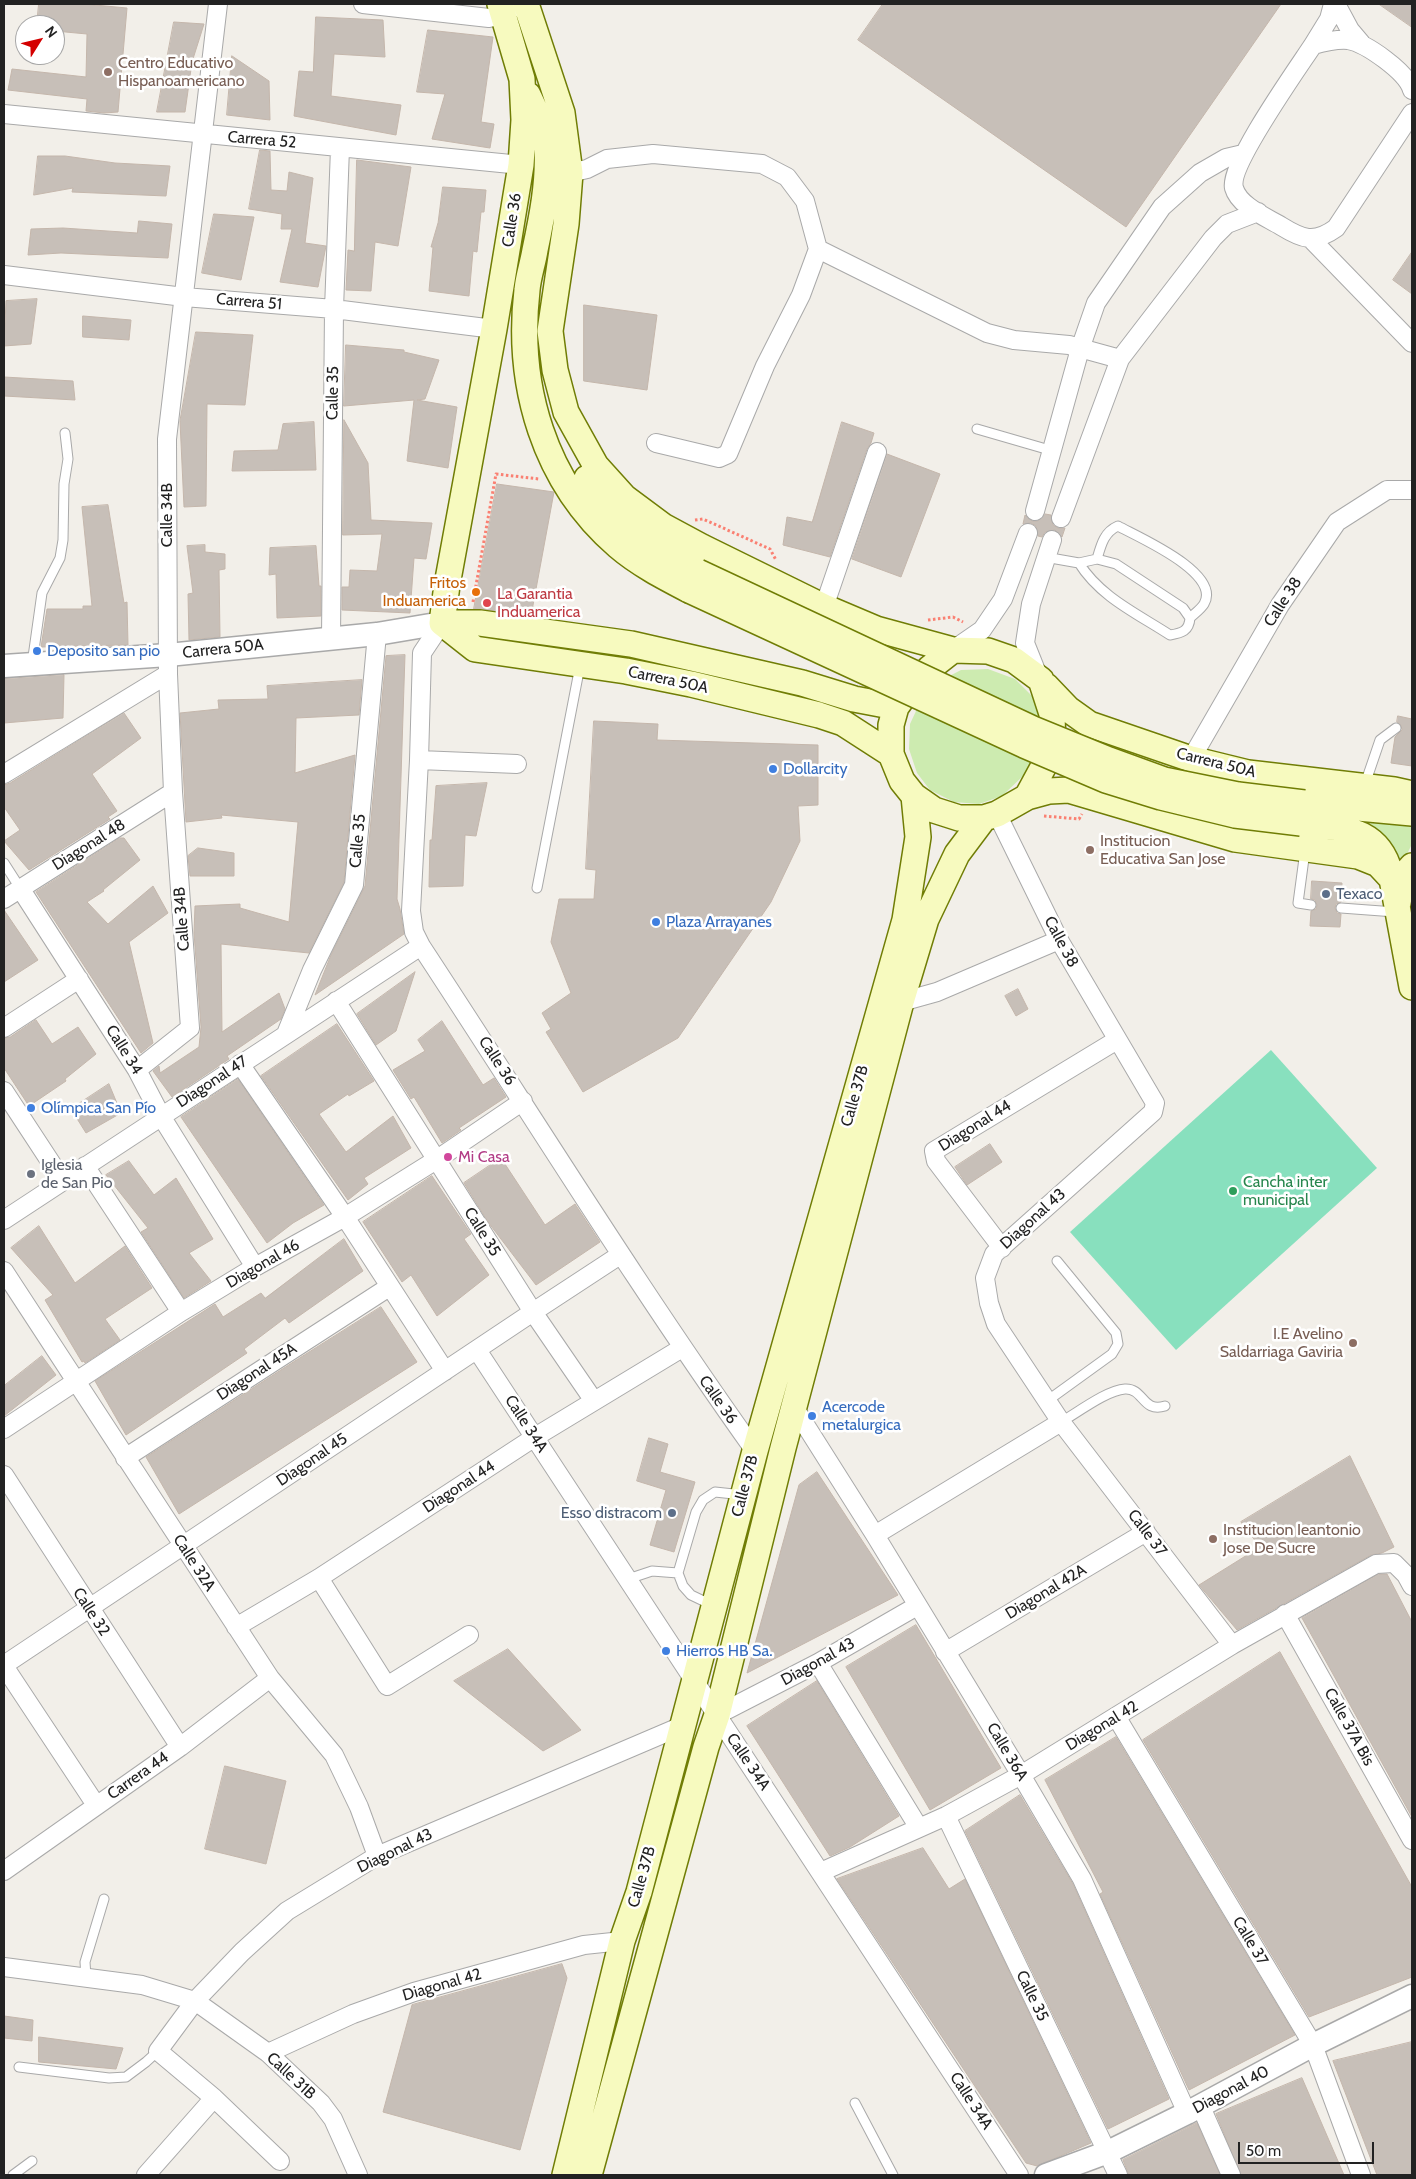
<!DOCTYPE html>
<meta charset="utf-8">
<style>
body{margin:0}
#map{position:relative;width:1416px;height:2179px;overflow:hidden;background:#f2efe9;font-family:Cabin,sans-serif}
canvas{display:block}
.frame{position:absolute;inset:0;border:5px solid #222;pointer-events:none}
.north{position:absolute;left:15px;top:15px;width:50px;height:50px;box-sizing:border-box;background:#fff;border:1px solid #a7a7a7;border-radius:50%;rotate:54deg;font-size:14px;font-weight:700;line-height:20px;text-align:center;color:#222}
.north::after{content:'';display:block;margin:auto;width:18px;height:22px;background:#d40000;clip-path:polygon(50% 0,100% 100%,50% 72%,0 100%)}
.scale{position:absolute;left:1238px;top:2142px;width:136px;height:22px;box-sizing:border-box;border:2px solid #222;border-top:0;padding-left:6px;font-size:15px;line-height:18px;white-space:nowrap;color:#222;-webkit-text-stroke:4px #fff;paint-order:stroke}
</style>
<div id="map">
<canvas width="1416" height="2179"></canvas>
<div class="frame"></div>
<div class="north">N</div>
<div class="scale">50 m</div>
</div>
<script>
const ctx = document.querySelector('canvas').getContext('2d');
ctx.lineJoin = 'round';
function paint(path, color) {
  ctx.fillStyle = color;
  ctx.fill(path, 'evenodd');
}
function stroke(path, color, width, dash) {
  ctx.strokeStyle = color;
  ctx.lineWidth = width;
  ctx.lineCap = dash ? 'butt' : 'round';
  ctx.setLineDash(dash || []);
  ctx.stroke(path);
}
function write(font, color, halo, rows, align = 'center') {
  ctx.font = font + ' Cabin,sans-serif';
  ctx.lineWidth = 5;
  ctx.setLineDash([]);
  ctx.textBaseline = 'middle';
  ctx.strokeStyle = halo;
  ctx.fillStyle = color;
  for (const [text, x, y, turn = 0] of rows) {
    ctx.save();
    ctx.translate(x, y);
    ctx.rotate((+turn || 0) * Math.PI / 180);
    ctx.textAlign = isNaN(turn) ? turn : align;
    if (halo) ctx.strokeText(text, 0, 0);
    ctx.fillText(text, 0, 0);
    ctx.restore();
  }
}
const grass = new Path2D(`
 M988,669L1015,679L1033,697L1041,718L1034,760L1023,776L1002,796L979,804L954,802L930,790L917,773L909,749L910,724L922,698L936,683L961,670Z
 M1359,821L1412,825V844L1400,868Z`);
const pitch = new Path2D(`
 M1271,1050L1377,1168L1176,1350L1070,1232Z`);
const building = new Path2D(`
 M39,4H84L127,8L118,112L104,113L86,111L87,99L8,90L12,69L86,77L87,34L55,31V25H37Z
 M883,4H1281L1126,227L858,40Z
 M1379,4H1412V27Z
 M316,17L383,20L385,57L334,54L331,96L401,105L396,135L294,116L299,71L313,72Z
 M174,22L204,24L192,62L185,112H157Z
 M428,30L493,37L481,122L494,124L490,148L432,139L445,94L417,92Z
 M232,56L269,81L270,120L227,115Z
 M260,150L270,151L271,190L287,191L289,172L313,178L305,243L326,246L318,287L280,282L292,229H281L282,214L249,209Z
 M38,156H65L115,163L170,166L166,196L72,192L73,188L34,195Z
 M357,160L411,167L398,246L375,242L371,291L346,290L348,250L354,251Z
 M443,187L486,190L484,212H481L477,252L473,251L469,296L429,291L433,247H431L438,223Z
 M214,214L254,217L241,280L202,273Z
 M139,221L172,224L168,258L61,253L28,255L31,229L63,228L137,233Z
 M1412,252V294L1393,280Z
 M37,299L31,344L4,346L6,301Z
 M584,305L657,315L647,390L584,381Z
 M83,316L131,320L129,340L83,337Z
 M196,332L253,335L245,405L207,404L206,506L184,507L180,421Z
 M346,345L404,350V352L439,360L425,399L417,400L457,407L448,468L407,461L414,400L344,406Z
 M4,377L73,381L75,400L4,396Z
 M344,420L368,463L371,520L432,523L426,559L414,558L410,613L342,610V587H349L350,570L377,571L382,534L343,535Z
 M314,422L316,470L232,471L234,451L278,450L283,424Z
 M842,422L874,433L871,443L867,449L830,557L783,545L787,517L812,522Z
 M887,454L940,474L901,577L852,559Z
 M497,484L554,492L531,616L474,609Z
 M108,505L124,603L127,602L128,645L41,647L47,609H83V606H92L82,507Z
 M1045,514L1051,515L1053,525L1058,528H1065L1062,537L1055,530L1045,532L1042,537L1038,536L1036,526L1031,523L1023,524L1025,515L1032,521H1037Z
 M205,545V552L225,554V569L219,570L220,637L189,640L188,594L193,593L187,546Z
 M316,546L319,586H321V616L277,618L276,574L269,575L270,548Z
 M405,655L397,899L400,909L404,934L315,995L331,955L365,886L386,656Z
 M64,675L63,718L4,723V679Z
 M362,680L359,715L296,718L295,773L355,755L344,882L309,953L221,944L222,1032L279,993L285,1009L281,1019L227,1056L229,1059L172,1097L153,1071L159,1066L160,1073L199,1047L201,1027L194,933L195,906L240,904V908L289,922L298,822L221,815L222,818L186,822L180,713L219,709L218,700L268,699L267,686Z
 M124,713L141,738L92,774L117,811L108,817L110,819L29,870L4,841L20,830L4,807V785L10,783Z
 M1398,716L1412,719V766L1391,763L1395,737L1402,730L1401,725L1397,722Z
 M594,721L658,724L657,740L818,745V805L798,806L800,841L771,902L678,1038L583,1092L546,1032L551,1029L542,1013L571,993L551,942L559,899H594L596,870L586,869Z
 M487,783L476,836L465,835L463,886L429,887L430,840H432L436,786Z
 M120,838H124L140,860L103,890L104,891L87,902L108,924L153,886L168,913L129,942L153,1043L141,1053L36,892Z
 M198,848L234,853V876H190L188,856Z
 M1312,881L1342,883L1341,902L1336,904L1335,908L1337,913L1341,914L1340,927L1310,926L1311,911L1316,909L1317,905L1315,900L1311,899Z
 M4,910L38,960L4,982Z
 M415,972L396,1031L376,1045L357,1014Z
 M1018,989L1028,1009L1016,1016L1005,996Z
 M36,1020L52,1044L78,1027L96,1054L65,1079L66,1081L29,1106L4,1068V1038L10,1037Z
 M442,1021L483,1085L494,1078L506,1097L459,1128L461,1130L442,1143L414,1097L411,1099L393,1070L425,1051L418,1040Z
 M337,1024L374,1081L349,1096L348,1094L319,1114L346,1152L393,1116L411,1148L364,1178L368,1184L348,1200L261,1076Z
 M238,1079L324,1205L293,1223L267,1243L181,1117Z
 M109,1084L121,1113L86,1133L71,1109Z
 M990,1144L1002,1162L967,1185L955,1167Z
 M501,1158L545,1225L575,1204L600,1242L536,1285L488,1222L464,1183Z
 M129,1161L154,1195L176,1178L213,1239L189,1253L211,1281L184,1298L141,1232L148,1228L106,1175Z
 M432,1176L471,1234L464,1239L489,1275L437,1316L411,1275L402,1282L363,1222Z
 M39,1226L75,1283L125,1246L152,1288L105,1319L120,1340L85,1363L84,1361L82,1362L45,1300L53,1295L11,1248Z
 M344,1239L363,1271L289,1323L285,1318L244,1349L247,1353L126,1435L95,1381L215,1304L223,1317L261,1293L265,1298Z
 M381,1307L417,1362L179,1514L146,1457L298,1359Z
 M42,1356L56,1375L4,1416V1386Z
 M649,1438L668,1444L660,1472L695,1482L674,1552L650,1545L666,1490L637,1481Z
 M1350,1456L1394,1547L1382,1553L1371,1555L1237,1630L1199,1585L1260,1547L1241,1522Z
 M817,1472L898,1595L747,1673L799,1485Z
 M1379,1574H1387L1412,1622V1817L1302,1618Z
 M916,1625L1001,1768L930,1810L846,1667Z
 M508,1649L581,1730L543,1751L454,1681Z
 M1280,1652L1412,1887V1977L1309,2017L1143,1740Z
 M817,1681L899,1816L850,1847L830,1856L747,1726Z
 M1116,1737L1295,2035L1189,2090L1100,1894L1103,1892L1045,1780Z
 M225,1766L286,1781L266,1864L205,1849Z
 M1020,1795L1073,1884L1169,2099L1108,2129L965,1831Z
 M923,1848L949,1889L965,1879L1091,2143L1037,2166L1026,2163L837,1879Z
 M562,1964L567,1978L520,2150L383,2112L412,2005Z
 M4,2016L33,2020L32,2041L4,2038Z
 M39,2037L123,2048L116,2069L39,2062Z
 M1412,2042V2175H1377L1333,2061Z
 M1302,2078L1344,2175H1241L1216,2114Z
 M1197,2123L1220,2175H1129L1123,2160Z`);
const path = new Path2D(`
 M695,520L703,519L770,549L776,560
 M473,602L496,474L539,479
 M928,620L953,617L963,622
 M1044,816L1079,819L1082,814`);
const service = new Path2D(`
 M977,429L1053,451
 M1045,557L1079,563C1100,597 1138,614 1170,635C1182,633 1189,631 1190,618L1183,608L1116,564L1097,559L1079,563
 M1097,559C1101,545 1104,532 1118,526C1138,537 1222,573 1204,604C1201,609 1194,614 1190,618
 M32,664L42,593L60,558L63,540L64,484L68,459L65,433
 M1365,784L1380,740L1396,728
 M1305,851L1298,903L1311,905
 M4,863L20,888
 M537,888L580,666
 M1341,908L1395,912
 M1047,1401L1112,1354L1118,1344L1116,1333L1057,1261
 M1061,1422C1077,1413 1107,1390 1125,1389C1144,1388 1142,1413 1165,1406
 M628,1579L652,1571L678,1573
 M712,1605L691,1595L683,1586L678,1573L696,1512L703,1500L715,1492L743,1495
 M86,1977L85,1962L104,1899
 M19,2067L109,2078L126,2077L146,2062L158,2051
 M855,2103L893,2175
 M13,2175L32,2161`);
const minor = new Path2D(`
 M363,4L489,18L503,15L511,9
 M1336,4L1350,30L1361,43
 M1313,45L1329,19L1333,4
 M1412,90C1407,72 1366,43 1348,40C1336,39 1324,42 1313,45C1298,68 1228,166 1234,188C1239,206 1266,217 1281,226C1302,239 1314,244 1336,228L1412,113
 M4,114L521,165
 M570,173L587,169L607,159L653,154L762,164L787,177L805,201L818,249L801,295L765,366L728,454L719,458L656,443
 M1311,239L1412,343
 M818,249L987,333L1014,340L1069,345L1120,359
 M4,275L184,297L334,309L494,329
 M1035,511L1080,349L1096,303L1162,207L1200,173L1226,158L1243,154
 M1061,518L1120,359L1213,238L1227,224L1258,212
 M824,607L877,452
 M442,623L422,653L419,760L411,911L414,932L421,946C532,1115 638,1287 755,1451
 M331,638L334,309L340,148
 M953,650L982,630L1003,599L1028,533
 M1039,678L1025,643L1031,604L1052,540
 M1191,759L1280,605L1337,522L1387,490H1412
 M419,760L517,764
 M4,774L168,674
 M997,814L1059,940L1155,1103L1153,1112L994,1254L985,1278L989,1303L996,1324L1061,1422L1232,1645
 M20,888L137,1070L161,1116L255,1267
 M4,899L173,792
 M336,1001L533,1312L594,1401
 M901,1002L937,992L1059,940
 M4,1028L79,979
 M286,1034L312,970L354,885L377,634
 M240,1064L345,1217L445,1371
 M137,1070L190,1028L173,792L168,674L167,439L218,4
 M4,1091L63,1181
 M85,1166L181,1312
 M4,1220L421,946
 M1002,1248L936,1161L934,1151L1117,1040
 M4,1271L270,1678L334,1755L359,1807L377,1856
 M477,1350L1019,2175
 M794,1407L875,1535L1021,1775L1082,1879L1187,2113
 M4,1429L181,1312L255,1267L345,1217L436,1160L523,1101
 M125,1458L389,1287
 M4,1475L180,1747
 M875,1535L1061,1422
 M319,1578L387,1686L469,1635
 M1285,1614L1412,1840
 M236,1627L319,1578L535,1437L682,1348
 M945,1652L1146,1532
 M818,1663L919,1828
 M4,1665L533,1312L620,1255
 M4,1666L96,1805
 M717,1715L818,1663L917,1606
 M1117,1718L1313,2045L1361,2175
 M946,1816L1118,2175
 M4,1871L180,1747L270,1678
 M821,1872L946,1816L1021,1775L1232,1645L1376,1564L1394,1563L1406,1575L1412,1586
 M4,1967L142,1985L195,2001L268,2053L321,2103L333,2119L358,2175
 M268,2053L353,2014L414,1992L584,1945L622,1941
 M1201,2107L1231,2175
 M280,2161L214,2098L158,2051L195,2001L242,1952L287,1911L377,1856L684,1725
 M146,2175L214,2098`);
const tertiary = new Path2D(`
 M4,666L168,655L377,634L442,623
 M1046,2175L1108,2152L1187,2113L1313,2045L1412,1996`);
const secondary = new Path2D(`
 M526,4L562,113L570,173L566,224L550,331L555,370L566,412L596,466L624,497L663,526L702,547L824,607L876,629L953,650
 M528,95C536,112 545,130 547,148C549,182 542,217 535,250C533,263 528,277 527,290C516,386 544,482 618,546C639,564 664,577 689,590
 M587,478C601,496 614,518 632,532C652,548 676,560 698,572
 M442,623L447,585L494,329L521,165L524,120L522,79L500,4
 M442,623L475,649L626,671L691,684L819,715L843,723L891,754
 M442,623H480L631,644L802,683L854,699L896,707
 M953,650L988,651L1014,660L1041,680L1052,714L1053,749L1027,797L997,814L984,818H959L934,810L914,796L902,781L891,754V725L896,707L909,689L930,668Z
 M1046,686L1068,709L1089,724L1191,759L1248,773L1394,790L1412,794
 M1027,797L1049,791L1069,790L1235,839L1358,856L1378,864L1392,879L1412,987
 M1304,803L1412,813
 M1301,823C1340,829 1378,826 1390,873
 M1398,903L1403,876L1412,866
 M565,2175L622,1941L639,1892L755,1451L905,920L918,837L914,796
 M589,2175L706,1747L717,1715L783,1448L901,1002L926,919L957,854L984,818`);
const secondaryBridge = new Path2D(`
 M698,572L1033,729L1109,760L1164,780L1238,795L1304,803
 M689,590L1024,745L1106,780L1161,797L1235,815L1301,823`);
const markers = [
 [108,72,5,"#8d6e63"],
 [476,592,5,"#e8710a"],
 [487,603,5,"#e0444e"],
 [37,651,5,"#3f7fe0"],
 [773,769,5,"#3f7fe0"],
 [1090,850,5,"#8d6e63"],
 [1326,894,5,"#5c6f8a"],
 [656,922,5,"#3f7fe0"],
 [31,1108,5,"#3f7fe0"],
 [448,1157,5,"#d1479c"],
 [31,1174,5,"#6b7280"],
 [1233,1191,5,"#2e9e5b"],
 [1353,1343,5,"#8d6e63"],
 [812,1416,5,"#3f7fe0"],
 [672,1513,5,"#5c6f8a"],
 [1213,1539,5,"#8d6e63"],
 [666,1651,5,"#3f7fe0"]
];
const educationNames = [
 ["Centro Educativo",118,63],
 ["Hispanoamericano",118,81],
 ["Institucion",1100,841],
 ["Educativa San Jose",1100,859],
 ["I.E Avelino",1343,1334,"right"],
 ["Saldarriaga Gaviria",1343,1352,"right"],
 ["Institucion Ieantonio",1223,1530],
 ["Jose De Sucre",1223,1548]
];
const streetNames = [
 ["Carrera 52",262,140,5],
 ["Calle 36",512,220,-81],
 ["Carrera 51",249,302,5],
 ["Calle 35",333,393,-89],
 ["Calle 34B",167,515,-90],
 ["Calle 38",1283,602,-57],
 ["Carrera 50A",223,649,-6],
 ["Carrera 50A",668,680,12],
 ["Carrera 50A",1216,763,14],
 ["Calle 35",358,841,-85],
 ["Diagonal 48",89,845,-32],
 ["Calle 34B",182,919,-94],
 ["Calle 38",1061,942,62],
 ["Calle 34",124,1050,58],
 ["Calle 36",497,1061,57],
 ["Diagonal 47",212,1082,-33],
 ["Calle 37B",855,1096,-74],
 ["Diagonal 44",975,1126,-32],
 ["Diagonal 43",1033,1219,-42],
 ["Calle 35",482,1232,58],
 ["Diagonal 46",263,1264,-30],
 ["Diagonal 45A",257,1372,-33],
 ["Calle 36",718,1400,55],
 ["Calle 34A",526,1424,57],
 ["Diagonal 45",312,1460,-34],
 ["Calle 37B",745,1486,-75],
 ["Diagonal 44",459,1487,-33],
 ["Calle 37",1147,1533,53],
 ["Calle 32A",194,1563,57],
 ["Diagonal 42A",1046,1592,-31],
 ["Calle 32",91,1612,57],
 ["Diagonal 43",818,1662,-29],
 ["Diagonal 42",1102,1726,-31],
 ["Calle 37A Bis",1349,1727,61],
 ["Calle 36A",1007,1752,59],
 ["Calle 34A",748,1762,56],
 ["Carrera 44",138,1776,-35],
 ["Diagonal 43",395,1851,-26],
 ["Calle 37B",642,1877,-74],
 ["Calle 37",1250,1941,59],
 ["Diagonal 42",442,1985,-16],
 ["Calle 35",1032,1996,64],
 ["Calle 31B",291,2076,43],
 ["Diagonal 40",1231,2090,-28],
 ["Calle 34A",971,2101,57]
];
const foodNames = [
 ["Fritos",466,583],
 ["Induamerica",466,601]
];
const healthNames = [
 ["La Garantia",497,594],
 ["Induamerica",497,612]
];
const shopNames = [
 ["Deposito san pio",47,651],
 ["Dollarcity",783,769],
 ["Plaza Arrayanes",666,922],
 ["Olímpica San Pío",41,1108],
 ["Acercode",822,1407],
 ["metalurgica",822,1425],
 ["Hierros HB Sa.",676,1651]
];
const serviceNames = [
 ["Texaco",1336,894],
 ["Esso distracom",662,1513,"right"]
];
const hotelNames = [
 ["Mi Casa",458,1157]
];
const worshipNames = [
 ["Iglesia",41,1165],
 ["de San Pio",41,1183]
];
const leisureNames = [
 ["Cancha inter",1243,1182],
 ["municipal",1243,1200]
];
paint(grass, '#cdebb0');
paint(pitch, '#88e0be');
paint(building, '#c7bfb8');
stroke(building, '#c4b6ab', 1);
stroke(service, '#a9a9a9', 11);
stroke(minor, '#a9a9a9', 20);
stroke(tertiary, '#a9a9a9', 25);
stroke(secondary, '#707d05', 28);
stroke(path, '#fa8072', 3, [2.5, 2.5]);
stroke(service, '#fff', 9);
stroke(minor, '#fff', 18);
stroke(tertiary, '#fff', 22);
stroke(secondary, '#f7fabf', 25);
stroke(secondaryBridge, '#707d05', 28, []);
stroke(secondaryBridge, '#f7fabf', 25);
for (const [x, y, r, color] of markers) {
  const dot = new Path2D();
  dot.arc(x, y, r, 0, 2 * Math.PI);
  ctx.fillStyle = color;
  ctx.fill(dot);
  stroke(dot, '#fff', 2);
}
write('16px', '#785e54', '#fff', educationNames, 'left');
write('16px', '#222', '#fff', streetNames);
write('16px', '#c56008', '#fff', foodNames, 'right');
write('16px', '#be3a42', '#fff', healthNames, 'left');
write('16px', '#366cbe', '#fff', shopNames, 'left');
write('16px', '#4e5e75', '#fff', serviceNames, 'left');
write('16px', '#b23c85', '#fff', hotelNames, 'left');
write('16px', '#5b616d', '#fff', worshipNames, 'left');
write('16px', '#27864d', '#fff', leisureNames, 'left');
</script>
